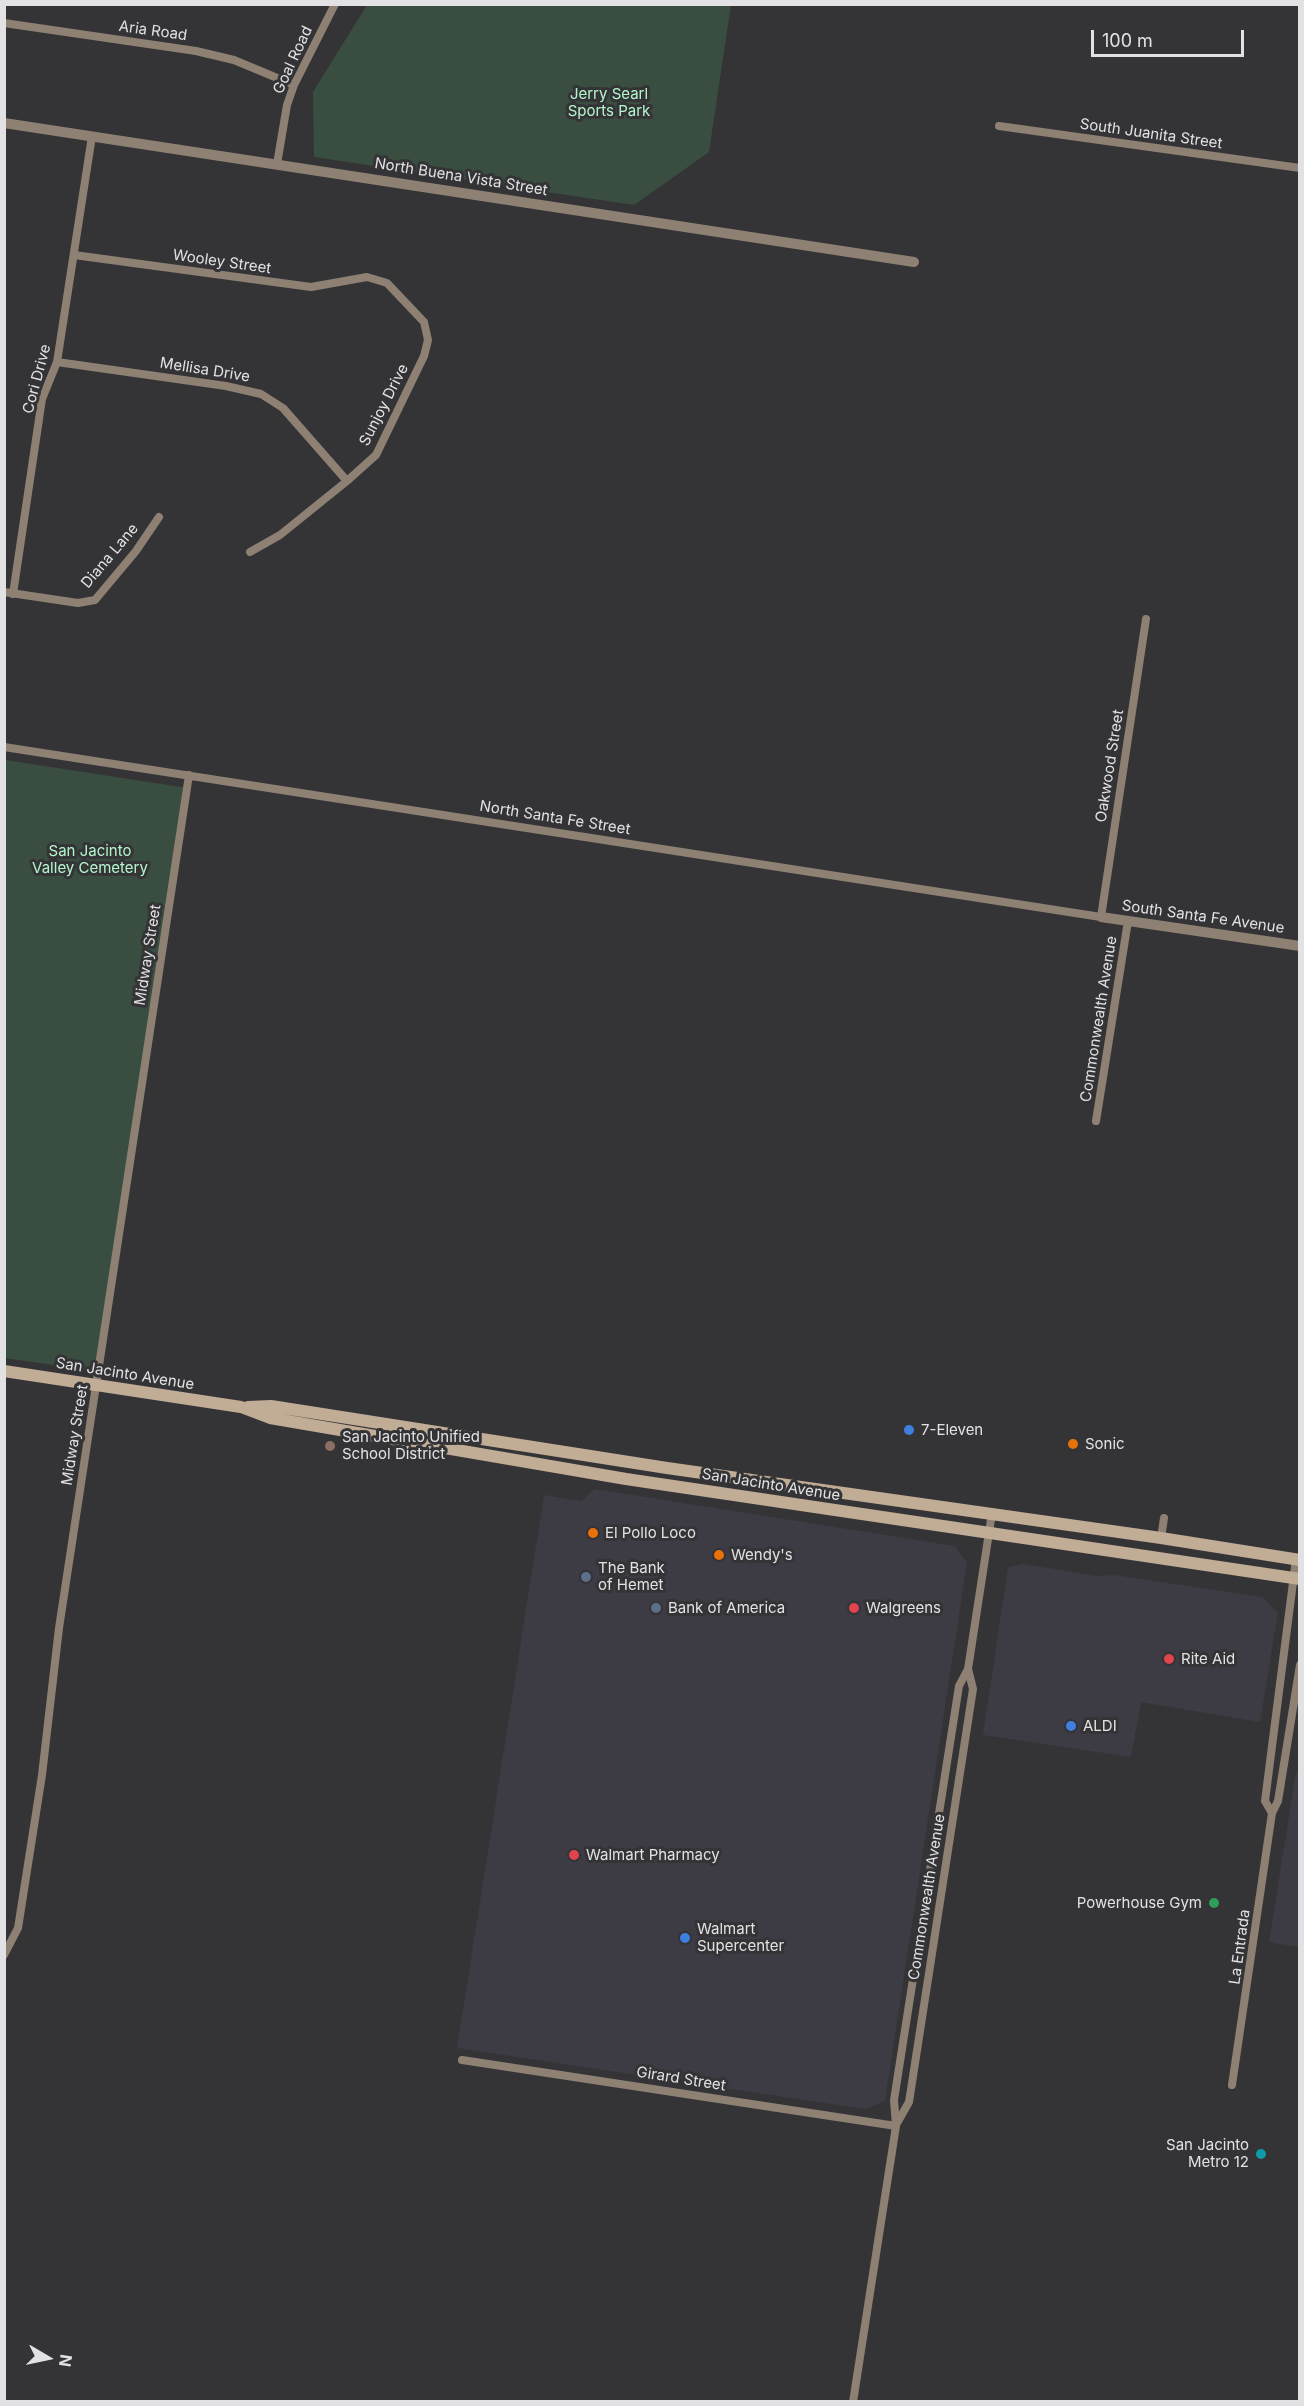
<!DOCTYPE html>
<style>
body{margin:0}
#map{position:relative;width:1304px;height:2406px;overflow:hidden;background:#343437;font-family:Inter,sans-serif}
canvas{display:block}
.frame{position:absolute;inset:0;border:6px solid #e2e1e3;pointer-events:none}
.north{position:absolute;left:18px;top:2328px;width:60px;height:60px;-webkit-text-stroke:4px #343437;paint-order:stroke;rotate:99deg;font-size:16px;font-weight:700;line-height:24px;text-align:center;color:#e2e1e3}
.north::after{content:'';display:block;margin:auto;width:21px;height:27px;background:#e2e1e3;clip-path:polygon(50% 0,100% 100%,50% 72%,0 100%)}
.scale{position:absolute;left:1091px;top:30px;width:153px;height:27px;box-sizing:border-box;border:3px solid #e2e1e3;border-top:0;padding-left:8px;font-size:18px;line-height:21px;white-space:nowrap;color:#e2e1e3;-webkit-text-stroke:4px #343437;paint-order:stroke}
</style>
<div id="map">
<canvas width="1304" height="2406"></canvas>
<div class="frame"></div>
<div class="north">N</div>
<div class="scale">100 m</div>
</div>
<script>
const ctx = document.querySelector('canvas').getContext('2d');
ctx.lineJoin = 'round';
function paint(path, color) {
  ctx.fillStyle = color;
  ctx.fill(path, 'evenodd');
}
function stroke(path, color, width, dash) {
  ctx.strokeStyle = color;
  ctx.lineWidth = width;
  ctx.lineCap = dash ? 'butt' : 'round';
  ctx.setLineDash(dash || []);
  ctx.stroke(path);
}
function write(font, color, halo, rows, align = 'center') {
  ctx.font = font + ' Inter,sans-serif';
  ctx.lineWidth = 6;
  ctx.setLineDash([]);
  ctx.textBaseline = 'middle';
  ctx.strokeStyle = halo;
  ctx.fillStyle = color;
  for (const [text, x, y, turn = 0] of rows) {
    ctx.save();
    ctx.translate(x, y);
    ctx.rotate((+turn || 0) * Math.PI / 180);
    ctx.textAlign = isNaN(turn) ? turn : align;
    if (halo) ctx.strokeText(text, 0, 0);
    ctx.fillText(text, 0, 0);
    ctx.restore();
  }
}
const built = new Path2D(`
 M595,1489L955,1546L967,1563L885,2101L865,2109L457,2048L544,1495L581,1501Z
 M1023,1564L1097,1576L1113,1575L1262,1597L1278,1613L1260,1722L1141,1702L1131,1757L983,1735L1008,1567Z
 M1296,1772L1299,1773V1947L1269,1942Z`);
const green = new Path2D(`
 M367,5H731L709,152L634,205L314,157L313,92Z
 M5,760L187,788L95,1371L5,1358Z`);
const minor = new Path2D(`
 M4,23L196,51L234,60L294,85
 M999,126L1300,168
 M277,164L287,105L294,85L335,4
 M74,255L311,287L367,277L387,283L424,322L428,340L424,356L376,455L347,481L280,535L250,552
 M57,362L226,386L261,394L283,408L347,481
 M4,592L78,603L95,600L136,551L159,517
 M13,594L42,399L57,362L92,136
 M4,747L1101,917L1146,619
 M1096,1121L1128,921
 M1161,1538L1164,1518
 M1272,1813L1265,1801L1296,1559
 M4,1955L18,1928L42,1775L59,1628L189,775
 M462,2060L896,2126
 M1232,2085L1272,1813L1278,1801L1300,1665
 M896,2125L909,2102L973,1689L968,1669
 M853,2402L896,2126L894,2100L959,1686L968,1669L992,1513`);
const tertiary = new Path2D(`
 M4,123L914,262
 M1101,917L1300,946`);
const secondary = new Path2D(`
 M4,1371L241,1407L270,1418L626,1479L1300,1579
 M248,1407L271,1406L667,1468L1161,1538L1300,1560`);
const markers = [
 [909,1430,6,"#3f7fe0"],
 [1073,1444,6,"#e8710a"],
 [330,1446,6,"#8d6e63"],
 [593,1533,6,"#e8710a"],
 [719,1555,6,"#e8710a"],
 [586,1577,6,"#5c6f8a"],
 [656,1608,6,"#5c6f8a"],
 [854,1608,6,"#e0444e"],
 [1169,1659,6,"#e0444e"],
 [1071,1726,6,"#3f7fe0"],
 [574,1855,6,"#e0444e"],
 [1214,1903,6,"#2e9e5b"],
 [685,1938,6,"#3f7fe0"],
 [1261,2154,6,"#0f9aa8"]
];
const streetNames = [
 ["Aria Road",153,31,8],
 ["Goal Road",293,60,-65],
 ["South Juanita Street",1151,134,8],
 ["North Buena Vista Street",461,177,9],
 ["Wooley Street",222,262,8],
 ["Mellisa Drive",205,370,9],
 ["Cori Drive",37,379,-75],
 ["Sunjoy Drive",384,405,-63],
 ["Diana Lane",110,556,-50],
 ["Oakwood Street",1110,766,-81],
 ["North Santa Fe Street",555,818,9],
 ["South Santa Fe Avenue",1203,917,8],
 ["Midway Street",148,955,-81],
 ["Commonwealth Avenue",1099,1019,-81],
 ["San Jacinto Avenue",125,1374,9],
 ["Midway Street",75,1435,-81],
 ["San Jacinto Avenue",771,1485,9],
 ["Commonwealth Avenue",927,1897,-81],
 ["La Entrada",1240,1947,-82],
 ["Girard Street",681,2079,9]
];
const parkNames = [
 ["Jerry Searl",609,94],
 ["Sports Park",609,111],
 ["San Jacinto",90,851],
 ["Valley Cemetery",90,868]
];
const poiNames = [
 ["7-Eleven",921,1430],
 ["San Jacinto Unified",342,1437],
 ["School District",342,1454],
 ["Sonic",1085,1444],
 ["El Pollo Loco",605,1533],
 ["Wendy's",731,1555],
 ["The Bank",598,1568],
 ["of Hemet",598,1585],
 ["Bank of America",668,1608],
 ["Walgreens",866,1608],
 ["Rite Aid",1181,1659],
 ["ALDI",1083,1726],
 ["Walmart Pharmacy",586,1855],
 ["Powerhouse Gym",1202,1903,"right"],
 ["Walmart",697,1929],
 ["Supercenter",697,1946],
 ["San Jacinto",1249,2145,"right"],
 ["Metro 12",1249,2162,"right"]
];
paint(built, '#3d3b44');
paint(green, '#394e41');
stroke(minor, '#8e8173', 8);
stroke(tertiary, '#8e8173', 10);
stroke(secondary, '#c1ac96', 12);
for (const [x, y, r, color] of markers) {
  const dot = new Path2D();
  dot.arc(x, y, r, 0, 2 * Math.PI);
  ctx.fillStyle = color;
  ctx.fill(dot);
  stroke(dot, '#343437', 2);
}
write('15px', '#e2e1e3', '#343437', streetNames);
write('15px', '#b3f6cc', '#343437', parkNames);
write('15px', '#e2e1e3', '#343437', poiNames, 'left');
</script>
